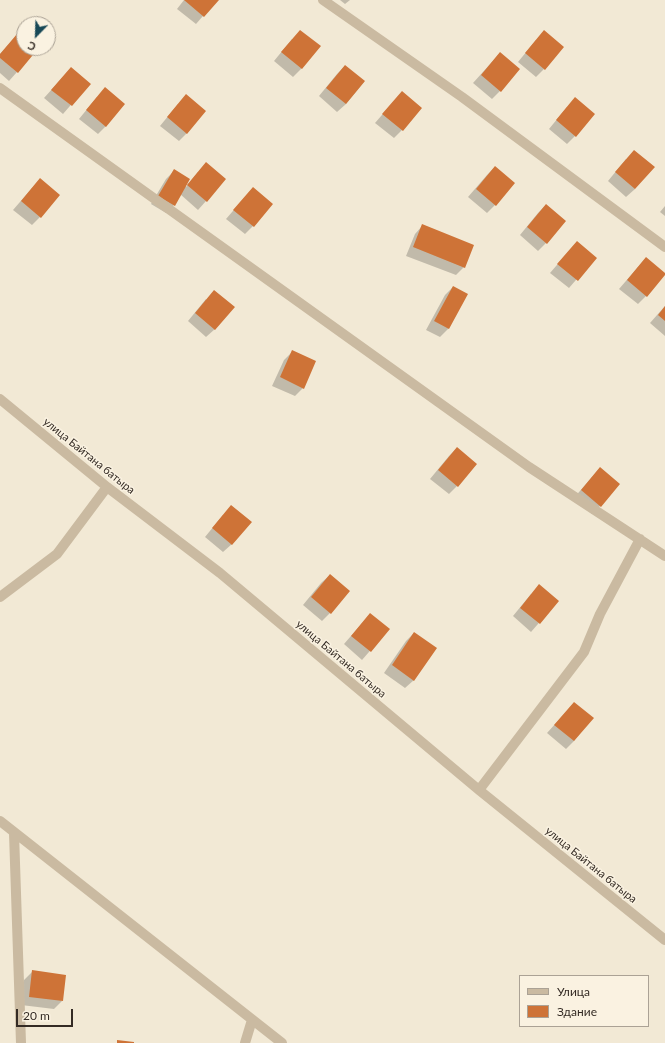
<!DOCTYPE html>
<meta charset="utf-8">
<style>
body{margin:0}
#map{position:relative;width:665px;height:1043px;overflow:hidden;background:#f2e9d5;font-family:Lato,sans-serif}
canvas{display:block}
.legend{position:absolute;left:519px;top:975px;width:130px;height:52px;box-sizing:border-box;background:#faf2e1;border:1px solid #aba295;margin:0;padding:5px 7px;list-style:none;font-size:12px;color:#342b24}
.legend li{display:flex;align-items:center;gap:8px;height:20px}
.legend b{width:20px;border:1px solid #aba295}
.north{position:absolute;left:16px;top:16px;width:40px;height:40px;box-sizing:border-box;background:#faf2e1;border:1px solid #aba295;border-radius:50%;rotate:203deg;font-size:11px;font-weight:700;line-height:16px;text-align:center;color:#342b24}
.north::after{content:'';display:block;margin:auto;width:14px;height:18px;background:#184957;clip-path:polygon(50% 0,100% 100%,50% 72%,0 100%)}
.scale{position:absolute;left:16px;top:1009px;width:57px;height:18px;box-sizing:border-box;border:2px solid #342b24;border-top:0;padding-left:5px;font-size:12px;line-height:14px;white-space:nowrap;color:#342b24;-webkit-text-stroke:3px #faf2e1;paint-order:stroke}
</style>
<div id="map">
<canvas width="665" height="1043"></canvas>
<ul class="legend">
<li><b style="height:5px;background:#cabaa1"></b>Улица</li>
<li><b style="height:11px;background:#ce7337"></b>Здание</li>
</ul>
<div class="north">С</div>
<div class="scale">20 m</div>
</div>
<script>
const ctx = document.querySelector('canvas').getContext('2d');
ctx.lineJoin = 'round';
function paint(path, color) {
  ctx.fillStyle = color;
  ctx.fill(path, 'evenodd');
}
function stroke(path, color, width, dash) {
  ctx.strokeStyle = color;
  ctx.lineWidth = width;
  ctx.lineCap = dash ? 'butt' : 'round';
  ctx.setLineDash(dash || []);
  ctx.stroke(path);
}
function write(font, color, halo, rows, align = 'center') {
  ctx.font = font + ' Lato,sans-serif';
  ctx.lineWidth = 3;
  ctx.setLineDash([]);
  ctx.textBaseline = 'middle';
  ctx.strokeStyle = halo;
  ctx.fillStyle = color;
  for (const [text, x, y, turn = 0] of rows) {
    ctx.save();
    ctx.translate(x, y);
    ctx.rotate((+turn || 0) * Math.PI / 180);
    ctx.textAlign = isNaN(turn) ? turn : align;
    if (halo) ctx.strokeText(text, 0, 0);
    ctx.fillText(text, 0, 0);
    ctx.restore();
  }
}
const shadow = new Path2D(`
 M184,0H217L196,24L177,9Z
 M340,0H350L345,4Z
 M17,35L24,41V48H33L36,50L17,72L9,81L0,73V54Z
 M292,39L319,47L301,69L293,77L274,61Z
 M536,40L544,69L536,77L518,62Z
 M500,53V91L492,99L473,83Z
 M345,66L364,82L346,104L337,112L319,96L337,74Z
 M71,68L89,84L63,114L44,98Z
 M97,97L106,126L98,134L79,119Z
 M394,101L420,108L402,130L394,138L375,123Z
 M178,104L187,133L179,141L160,126Z
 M567,107L575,136L567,144L549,129Z
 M626,159L635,189L626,197L608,181Z
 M495,167V205L487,213L468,197L487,175Z
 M174,171L186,187L198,172L206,201L198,210L180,194L174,205L166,213L151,204L166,179Z
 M40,179V217L32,225L13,210L32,188Z
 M245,197L271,204L253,226L245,234L226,219Z
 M546,205V243L538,251L520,235L538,213Z
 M665,206V216L660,212Z
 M423,225L464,267L456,275L406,256L415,234Z
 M569,251L595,258L569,288L550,273Z
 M646,258V296L638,304L619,289L638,267Z
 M453,287L467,294L448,329L440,337L426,330L445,295Z
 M206,299L215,329L206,337L188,321Z
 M665,306V336L650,323Z
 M293,351L303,388L295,396L272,386L284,360Z
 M457,448V486L449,494L430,479L449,456Z
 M600,468V506L592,514L573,499L592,477Z
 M223,515L232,544L223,552L205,537Z
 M330,575V613L322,621L303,605L321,583Z
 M531,594L558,601L531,632L513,616Z
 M370,614L389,629L362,660L344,644Z
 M414,633V680L405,688L384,673L406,641Z
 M574,703L592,718L574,741L566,749L547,733Z
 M33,971L62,1001L54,1009L21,1005L24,980Z`);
const building = new Path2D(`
 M184,0H219L204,17Z
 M300,30L321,46L302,69L281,52Z
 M544,30L564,47L545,70L525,53Z
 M17,34L24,39V48H34L37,50L18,73L0,58V54Z
 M500,52L520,69L501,92L481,75Z
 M345,65L365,81L346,104L326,88Z
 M71,67L91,84L72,106L51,90Z
 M105,87L125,104L106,127L86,110Z
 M402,91L422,108L403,131L382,114Z
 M186,94L206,111L187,134L167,117Z
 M575,97L595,114L576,137L556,120Z
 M634,150L655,167L635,189L615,172Z
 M206,162L226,179L207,202L187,185Z
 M495,166L515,183L496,206L476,189Z
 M174,169L190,179L175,206L158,196Z
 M40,178L60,195L41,218L21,201Z
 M253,187L273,204L254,227L233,210Z
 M546,204L566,221L547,244L527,227Z
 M422,224L474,245L465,268L413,247Z
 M577,241L597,258L578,281L557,264Z
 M646,257L665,273V275L647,297L627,280Z
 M453,286L468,294L449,329L434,321Z
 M214,290L235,307L215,330L195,313Z
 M665,306V321L658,315Z
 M292,350L316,361L304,389L280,377Z
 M457,447L477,464L458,487L438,470Z
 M600,467L620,484L601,507L581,490Z
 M231,505L252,522L232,545L212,528Z
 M330,574L350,591L331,614L311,597Z
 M539,584L559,601L540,624L520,608Z
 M370,613L390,629L371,652L351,636Z
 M414,632L437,648L414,681L392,665Z
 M574,702L594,718L574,741L554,725Z
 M32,970L66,975L63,1001L29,997Z
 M117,1040L134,1042V1043H117Z`);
const minor = new Path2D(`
 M323,0L462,97L665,247
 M0,88L529,467L665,556
 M0,399L107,487L220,573L479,790L665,940
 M0,597L57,554L107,487
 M479,790L584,652L600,614L640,539
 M0,821L282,1043
 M14,833L21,1043
 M245,1043L252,1020`);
const streetNames = [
 ["улица Байтана батыра",89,456,39],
 ["улица Байтана батыра",341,659,40],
 ["улица Байтана батыра",591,865,39]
];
paint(shadow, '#0003');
paint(building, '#ce7337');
stroke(minor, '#cabaa1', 10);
write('11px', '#342b24', '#faf2e1', streetNames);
</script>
